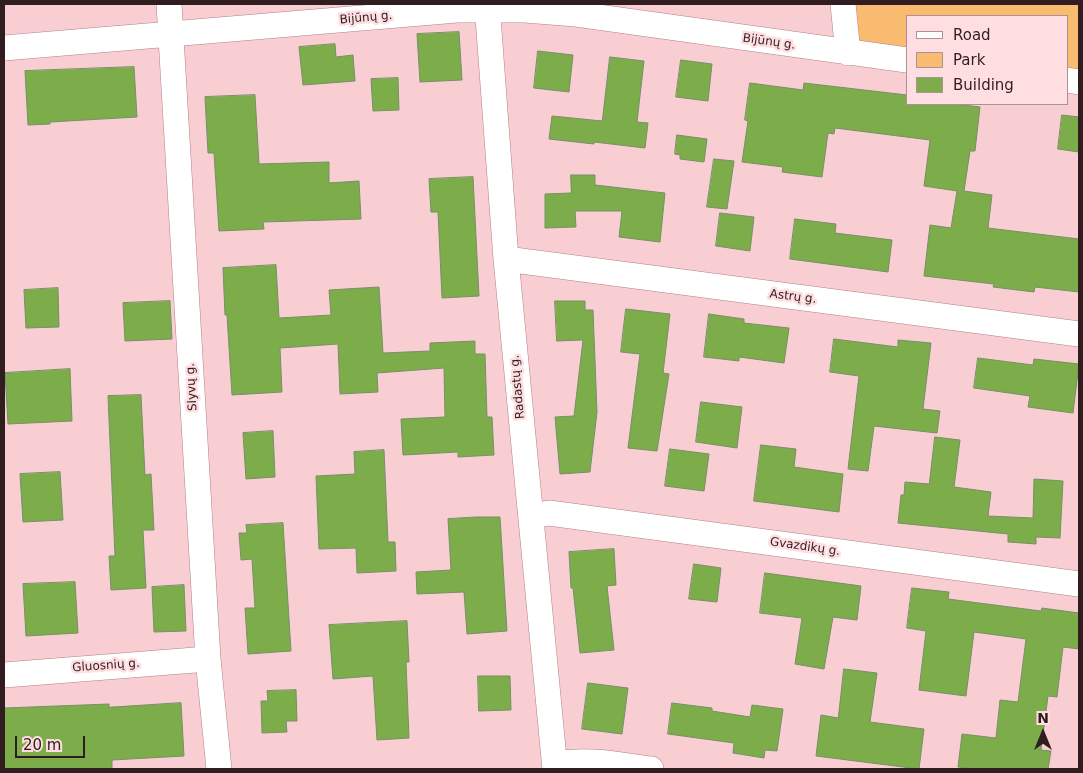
<!DOCTYPE html>
<meta charset="utf-8">
<style>
body{margin:0}
#map{position:relative;width:1083px;height:773px;overflow:hidden;background:#f9ced2;font-family:"DejaVu Sans",sans-serif}
canvas{display:block}
.frame{position:absolute;inset:0;border:5px solid #311d20;pointer-events:none}
.legend{position:absolute;left:906px;top:15px;width:162px;height:90px;box-sizing:border-box;background:#ffdee1;border:1px solid #ad9194;margin:0;padding:6px 9px;list-style:none;font-size:15px;color:#311d20}
.legend li{display:flex;align-items:center;gap:10px;height:25px}
.legend b{width:25px;border:1px solid #ad9194}
.north{position:absolute;left:1018px;top:708px;width:50px;height:50px;-webkit-text-stroke:4px #ffdee1;paint-order:stroke;rotate:0deg;font-size:14px;font-weight:700;line-height:20px;text-align:center;color:#311d20}
.north::after{content:'';display:block;margin:auto;width:18px;height:22px;background:#311d20;clip-path:polygon(50% 0,100% 100%,50% 72%,0 100%)}
.scale{position:absolute;left:15px;top:736px;width:70px;height:22px;box-sizing:border-box;border:2px solid #311d20;border-top:0;padding-left:6px;font-size:15px;line-height:18px;white-space:nowrap;color:#311d20;-webkit-text-stroke:4px #ffdee1;paint-order:stroke}
</style>
<div id="map">
<canvas width="1083" height="773"></canvas>
<div class="frame"></div>
<ul class="legend">
<li><b style="height:6px;background:#fff"></b>Road</li>
<li><b style="height:14px;background:#f8bb70"></b>Park</li>
<li><b style="height:14px;background:#7cad4a"></b>Building</li>
</ul>
<div class="north">N</div>
<div class="scale">20 m</div>
</div>
<script>
const ctx = document.querySelector('canvas').getContext('2d');
ctx.lineJoin = 'round';
function paint(path, color) {
  ctx.fillStyle = color;
  ctx.fill(path, 'evenodd');
}
function stroke(path, color, width, dash) {
  ctx.strokeStyle = color;
  ctx.lineWidth = width;
  ctx.lineCap = dash ? 'butt' : 'round';
  ctx.setLineDash(dash || []);
  ctx.stroke(path);
}
function write(font, color, halo, rows, align = 'center') {
  ctx.font = font + ' "DejaVu Sans",sans-serif';
  ctx.lineWidth = 5;
  ctx.setLineDash([]);
  ctx.textBaseline = 'middle';
  ctx.strokeStyle = halo;
  ctx.fillStyle = color;
  for (const [text, x, y, turn = 0] of rows) {
    ctx.save();
    ctx.translate(x, y);
    ctx.rotate((+turn || 0) * Math.PI / 180);
    ctx.textAlign = isNaN(turn) ? turn : align;
    if (halo) ctx.strokeText(text, 0, 0);
    ctx.fillText(text, 0, 0);
    ctx.restore();
  }
}
const green = new Path2D(`
 M854,4H1079V71L1067,69V16H907V49L858,43Z`);
const building = new Path2D(`
 M459,32L462,80L420,82L417,34Z
 M335,44L336,57L353,55L355,81L303,85L299,47Z
 M538,51L573,55L569,92L534,88Z
 M610,57L644,61L637,122L648,123L645,148L594,142V144L549,139L552,116L602,121Z
 M681,60L712,64L708,101L676,97Z
 M134,67L137,117L50,122V124L28,125L25,71Z
 M398,78L399,110L373,111L371,79Z
 M750,83L803,90L804,83L907,95V104H955L980,107L975,151H970L964,191L992,195L988,228L1079,239V292L1035,287L1034,292L993,287L994,284L924,276L930,225L951,228L957,191L924,186L930,140L835,128L834,134L828,133L822,177L782,172L783,167L742,162L748,121L745,120Z
 M255,95L259,164L329,162V183L359,181L361,219L263,222L264,229L219,231L214,153H208L205,97Z
 M1062,115L1079,117V152L1058,149Z
 M677,135L707,139L704,162L680,159V155L675,154Z
 M714,159L734,161L727,209L707,207Z
 M571,175H595V185L665,193L660,242L619,237L622,211H575L576,227L545,228V194L571,193Z
 M473,177L479,296L442,298L438,212H431L429,179Z
 M720,213L754,217L750,251L716,246Z
 M795,219L836,224L835,233L892,240L888,272L790,259Z
 M276,265L279,318L331,315L329,290L379,287L383,353L430,351V343L475,341V354H485L487,417H492L494,455L458,457V452L403,455L401,419L445,417L444,368L377,373L378,392L340,394L338,344L280,348L282,392L232,395L227,315H225L223,268Z
 M58,288L59,327L26,328L24,290Z
 M170,301L172,339L125,341L123,303Z
 M555,301H585V310H593L597,412L590,472L560,474L555,417L574,416L583,340L557,341Z
 M626,309L670,314L663,373L669,374L657,451L628,448L640,354L621,352Z
 M709,314L744,319V323L789,328L784,363L739,357V361L704,357Z
 M834,339L898,347V340L931,343L923,409L940,411L937,433L874,426L868,471L848,469L859,376L830,372Z
 M978,358L1033,365L1034,359L1079,364L1073,413L1028,407L1030,396L974,388Z
 M70,369L72,421L8,424L5,373Z
 M141,395L145,475L151,474L154,530H143L146,588L111,590L109,556H115L108,396Z
 M701,402L742,407L737,448L696,442Z
 M273,431L275,477L246,479L243,433Z
 M935,437L960,440L954,487L991,492L988,516L1033,518L1034,479L1063,481L1060,538L1036,537V544L1008,542V534L898,523L901,495H904L905,482L929,484Z
 M761,445L796,449L794,467L843,474L839,512L754,501Z
 M670,449L709,454L704,491L665,486Z
 M384,450L388,542H395L396,571L357,573L356,548L319,549L316,476L355,474L354,452Z
 M60,472L63,520L23,522L20,474Z
 M476,517H500L507,631L467,634L464,592L417,594L416,572L451,570L448,519Z
 M283,523L291,651L248,654L245,608H255L252,559L241,560L239,533H247L246,525Z
 M614,549L616,585L607,586L614,650L580,653L573,588H571L569,552Z
 M694,564L721,568L717,602L689,599Z
 M765,573L861,586L857,620L833,617L824,669L795,664L802,618L760,613Z
 M75,582L78,633L26,636L23,584Z
 M184,585L186,631L154,632L152,587Z
 M912,588L949,592L948,599L1041,611L1042,608L1079,613V649L1063,647L1057,697L1048,696L1041,750L1051,751L1048,769H974L958,767L962,734L996,738L1000,700L1018,702L1026,639L974,632L966,696L919,690L926,631L907,628Z
 M407,621L409,662H406L409,738L377,740L373,676L333,679L329,625Z
 M844,669L877,673L870,722L924,729L919,769L816,756L821,715L838,718Z
 M478,676H510L511,710L479,711Z
 M588,683L628,688L622,734L582,729Z
 M296,690L297,721H286L287,732L262,733L261,701H268L267,691Z
 M181,703L184,756L112,760V769H4V708L109,704V707Z
 M672,703L712,708V711L750,717L752,705L783,709L777,751L765,750L764,758L733,753L734,743L668,734Z`);
const minor = new Path2D(`
 M169,4L208,659L219,769
 M487,4L506,259L555,769
 M843,4L848,53
 M4,48L457,10H525L576,14L907,60
 M1067,80L1079,82
 M506,259L1079,334
 M531,516L549,513L1079,584
 M4,675L208,659
 M555,764C587,758 619,765 651,769`);
const streetNames = [
 ["Bijūnų g.",366,18,-5],
 ["Bijūnų g.",769,42,8],
 ["Astrų g.",793,297,7],
 ["Slyvų g.",192,387,-93],
 ["Radastų g.",518,387,-95],
 ["Gvazdikų g.",805,547,8],
 ["Gluosnių g.",106,666,-4]
];
paint(green, '#f8bb70');
paint(building, '#7cad4a');
stroke(building, '#798e68', 1);
stroke(minor, '#b18086', 26);
stroke(minor, '#fff', 25);
write('12px', '#311d20', '#ffdee1', streetNames);
</script>
